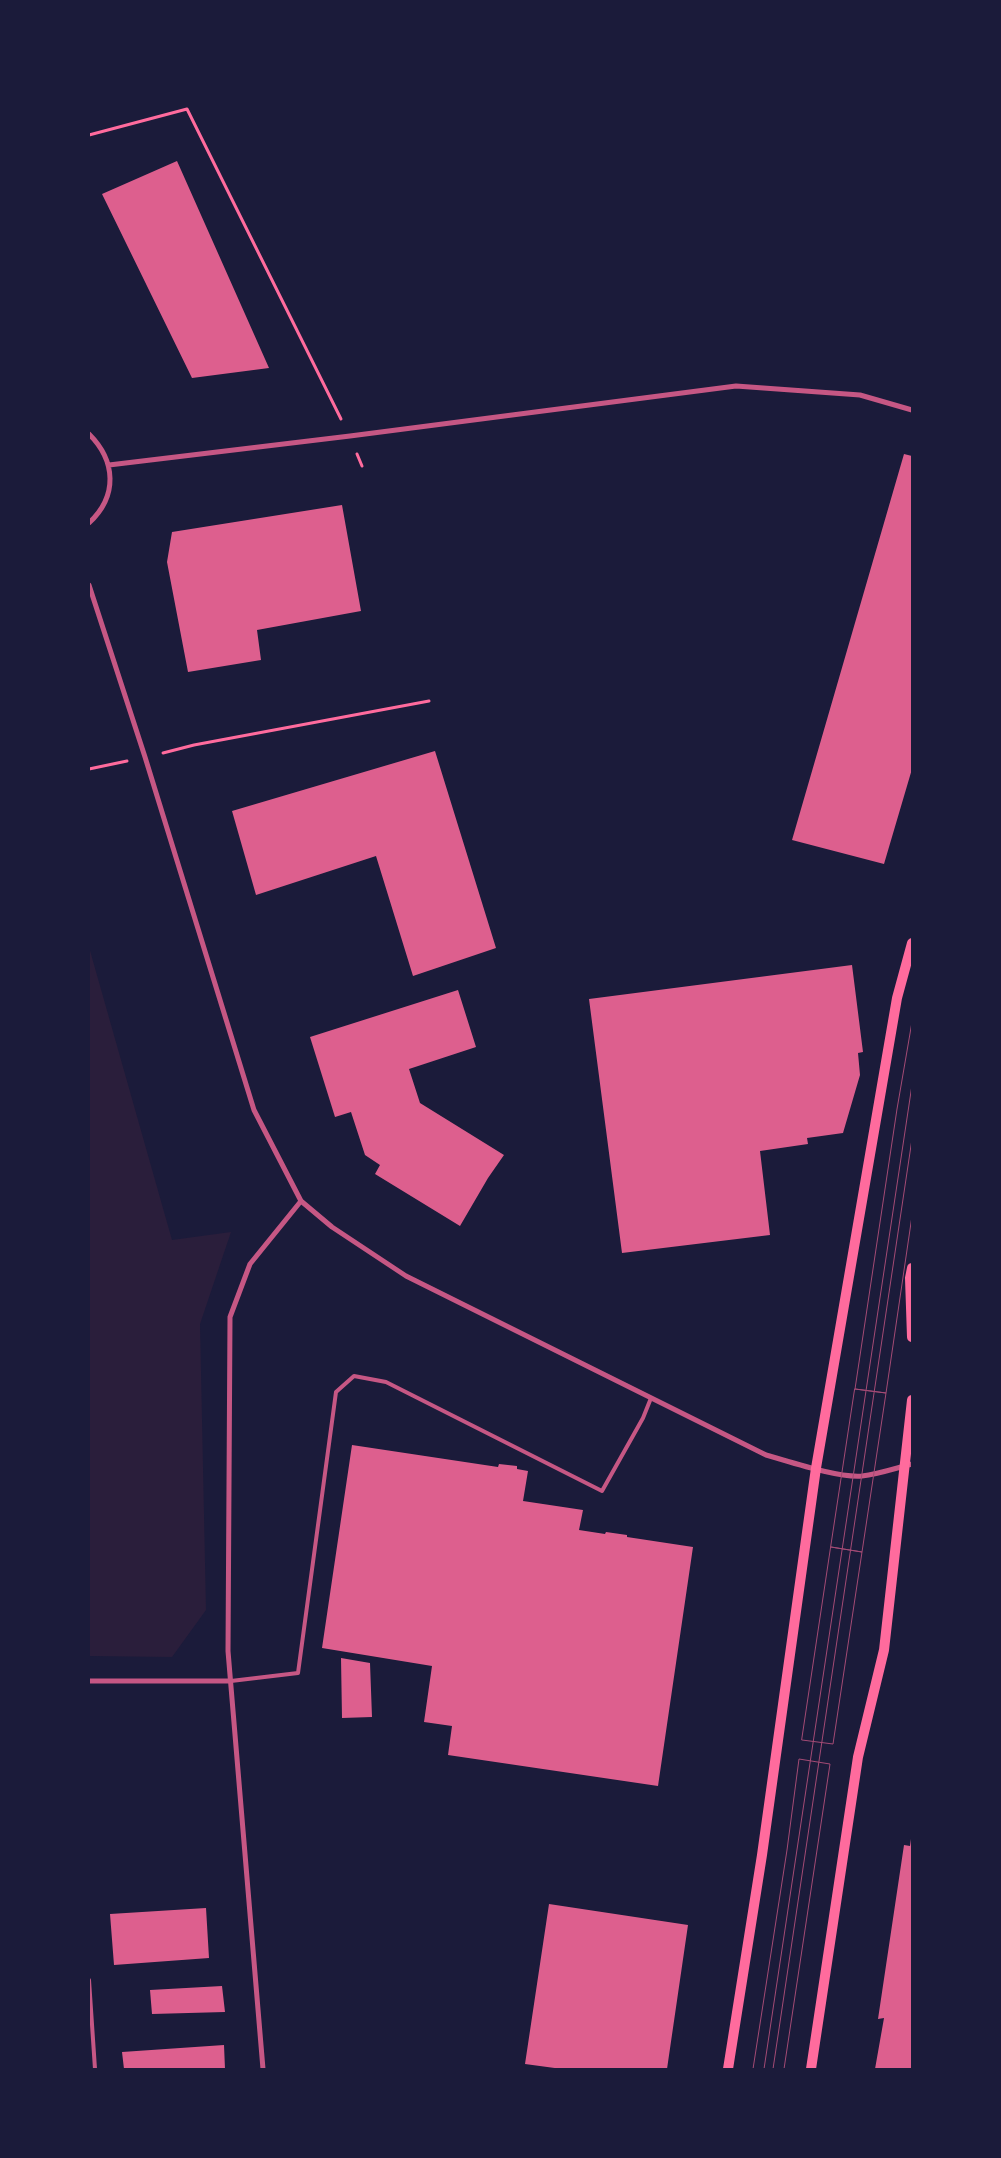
<!DOCTYPE html>
<style>
body{margin:0}
#map{position:relative;width:1001px;height:2158px;overflow:hidden;background:#1b1b3a;font-family:Arial,sans-serif}
canvas{display:block}
.frame{position:absolute;inset:0;border:90px solid #1b1b3a;pointer-events:none}
</style>
<div id="map">
<canvas width="1001" height="2158"></canvas>
<div class="frame"></div>
</div>
<script>
const ctx = document.querySelector('canvas').getContext('2d');
ctx.lineJoin = 'round';
function paint(path, color) {
  ctx.fillStyle = color;
  ctx.fill(path, 'evenodd');
}
function stroke(path, color, width, dash) {
  ctx.strokeStyle = color;
  ctx.lineWidth = width;
  ctx.lineCap = dash ? 'butt' : 'round';
  ctx.setLineDash(dash || []);
  ctx.stroke(path);
}
const green = new Path2D(`
 M89,947L172,1240L231,1232L200,1324L206,1610L172,1657L89,1656Z`);
const building = new Path2D(`
 M177,161L269,368L192,378L102,194Z
 M904,454L912,456V769L884,864L792,840Z
 M342,505L361,611L257,630L261,660L188,672L167,562L172,532Z
 M435,751L496,948L413,976L376,856L256,895L232,811Z
 M852,965L863,1052L858,1053L860,1075L843,1133L807,1138L808,1144L760,1151L770,1235L622,1253L589,999Z
 M458,990L476,1047L409,1069L420,1103L504,1155L488,1178L460,1226L375,1174L380,1165L365,1155L351,1112L335,1117L310,1037Z
 M352,1445L498,1467L499,1464L517,1466V1469L528,1471L523,1501L583,1510L579,1530L605,1534L606,1532L627,1535V1537L693,1547L658,1786L448,1755L452,1726L424,1722L432,1666L322,1648Z
 M341,1658L370,1663L372,1717L342,1718Z
 M911,1839L912,2069H875L884,2018L878,2019L904,1845L910,1846Z
 M549,1904L688,1925L667,2069H562L525,2064Z
 M206,1908L209,1958L114,1965L110,1914Z
 M222,1986L225,2012L152,2014L150,1990Z
 M224,2045L225,2069H124L122,2052Z`);
const path = new Path2D(`
 M89,135L187,109L341,419
 M357,454L362,466
 M163,753L194,745L429,701
 M89,769L127,761`);
const service = new Path2D(`
 M231,1681L298,1673L336,1392L354,1376L386,1382L602,1491L643,1418L651,1398
 M89,1980L95,2069`);
const minor = new Path2D(`
 M89,434C116,461 118,496 89,523
 M109,465L350,436L736,386L860,395L912,410
 M89,585L145,757L254,1110L301,1201L332,1227L406,1276L766,1455C791,1462 838,1478 862,1476C879,1474 896,1468 912,1464
 M89,1681H231
 M263,2069L228,1651L230,1317L250,1264L301,1201`);
const secondary = new Path2D(`
 M912,1268L910,1278L912,1337
 M728,2069L762,1855L816,1468L897,998L912,943
 M811,2069L858,1757L884,1650L912,1400`);
const tram = new Path2D(`
 M912,1022L897,1109L855,1389L886,1393L912,1216
 M855,1389L886,1393L862,1552L831,1547Z
 M831,1547L862,1552L833,1744L802,1740Z
 M753,2069L787,1850L799,1759L830,1764L784,2069
 M764,2069L912,1085
 M773,2069L912,1139`);
paint(green, '#2a1e3b');
paint(building, '#dd5f8e');
stroke(path, '#ff6b9d', 3);
stroke(service, '#c65784', 4);
stroke(minor, '#c65784', 5);
stroke(secondary, '#ff6b9d', 10);
stroke(tram, '#a44b75', 1);
</script>
